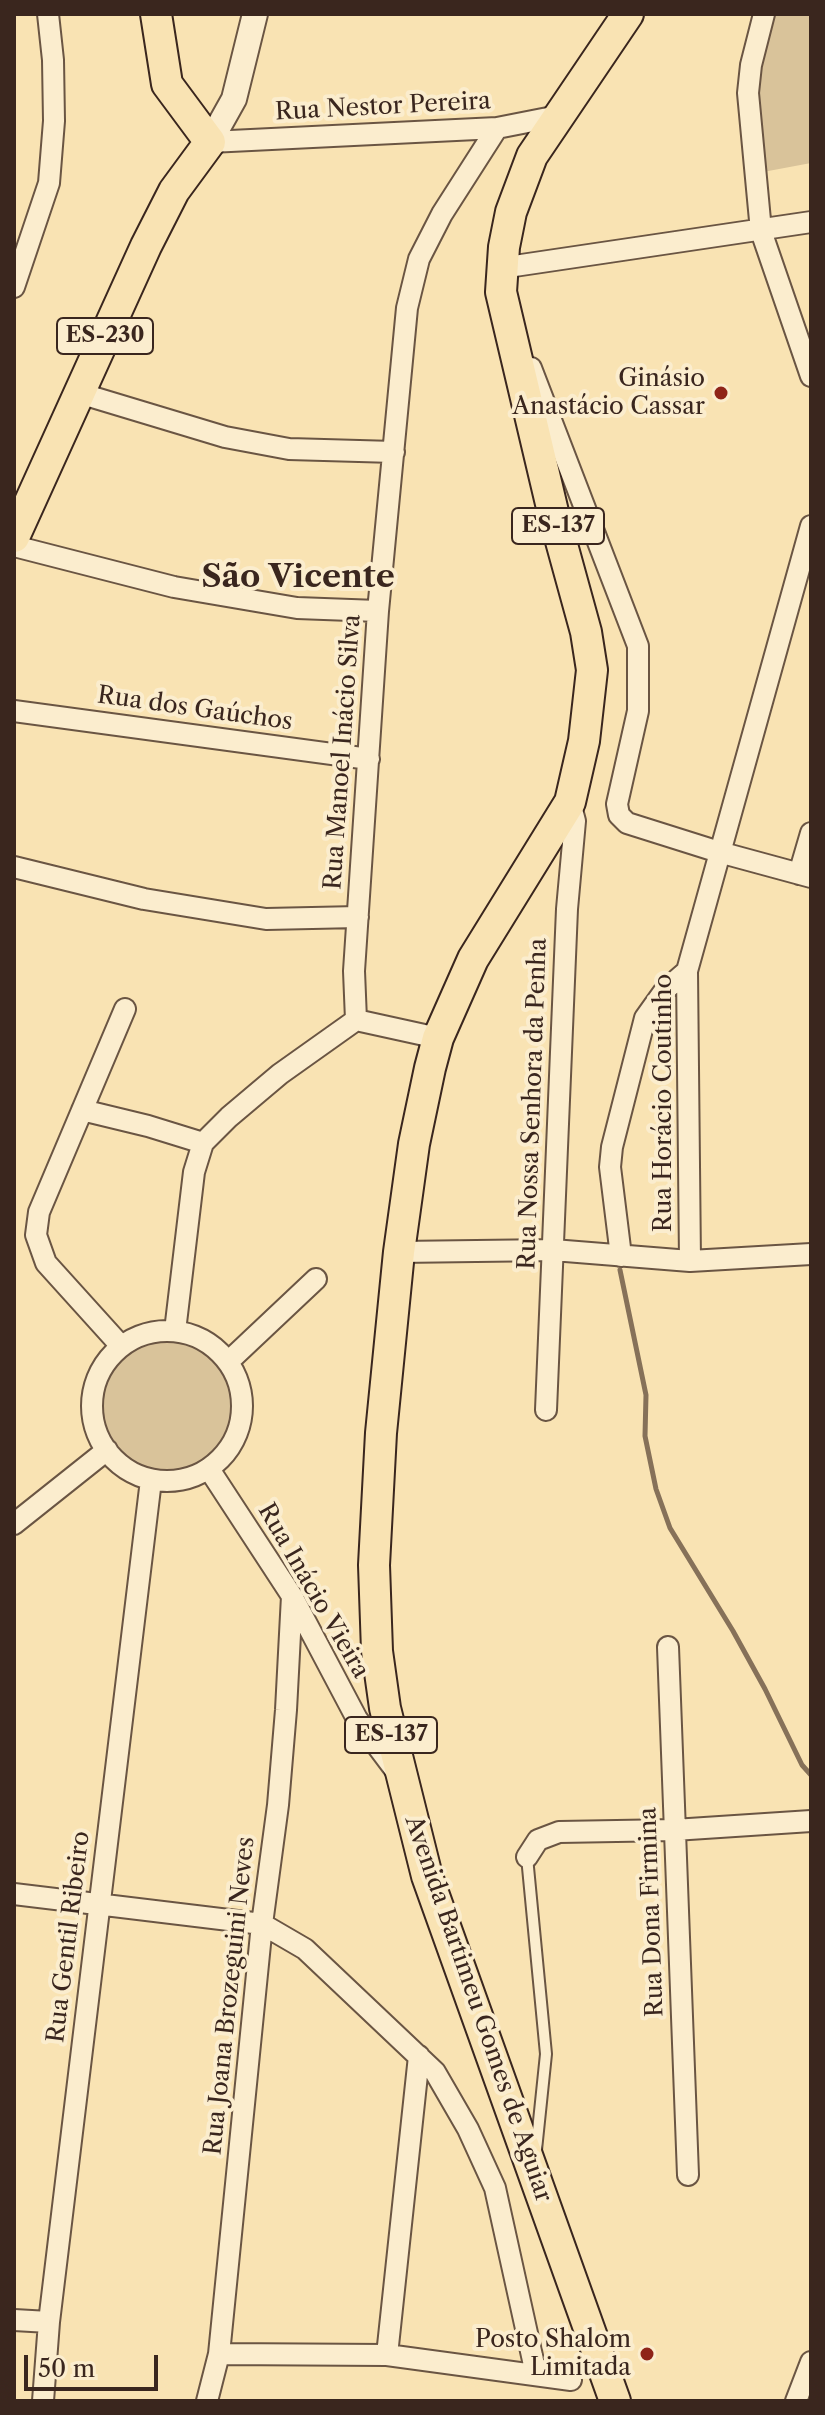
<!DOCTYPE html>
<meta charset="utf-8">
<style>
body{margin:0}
#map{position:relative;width:825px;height:2415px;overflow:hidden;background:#f9e3b3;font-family:"Libre Caslon Text",serif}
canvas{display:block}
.frame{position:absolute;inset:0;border:16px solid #3a261e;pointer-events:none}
.scale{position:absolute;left:24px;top:2355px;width:134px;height:36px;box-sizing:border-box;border:4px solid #3a261e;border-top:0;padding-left:10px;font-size:24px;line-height:28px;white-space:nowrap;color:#3a261e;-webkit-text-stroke:6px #fbedce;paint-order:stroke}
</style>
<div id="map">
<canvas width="825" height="2415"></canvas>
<div class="frame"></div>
<div class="scale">50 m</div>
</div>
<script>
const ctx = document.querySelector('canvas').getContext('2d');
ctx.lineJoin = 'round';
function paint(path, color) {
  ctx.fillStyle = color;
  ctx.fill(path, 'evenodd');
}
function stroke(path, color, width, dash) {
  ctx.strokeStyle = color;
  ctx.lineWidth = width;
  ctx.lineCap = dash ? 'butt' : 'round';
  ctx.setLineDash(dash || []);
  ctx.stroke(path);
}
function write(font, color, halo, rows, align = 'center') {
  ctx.font = font + ' "Libre Caslon Text",serif';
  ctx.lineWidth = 8;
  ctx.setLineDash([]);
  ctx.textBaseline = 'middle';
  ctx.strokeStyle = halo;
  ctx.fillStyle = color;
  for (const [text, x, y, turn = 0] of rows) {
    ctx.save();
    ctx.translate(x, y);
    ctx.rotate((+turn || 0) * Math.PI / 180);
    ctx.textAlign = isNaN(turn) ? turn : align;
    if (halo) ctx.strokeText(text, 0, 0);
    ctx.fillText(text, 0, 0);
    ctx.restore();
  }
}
const green = new Path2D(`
 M775,14H811V163L763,172L752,90Z
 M102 1407a66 66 0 1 1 132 0a66 66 0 1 1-132 0Z`);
const stream = new Path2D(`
 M620,1270L646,1395L645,1436L656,1489L670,1528L733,1631L765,1689L802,1765L811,1775`);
const service = new Path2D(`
 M527,1857L546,2054L536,2150`);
const minor = new Path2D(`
 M764,14L751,65L748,93L761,231L811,376
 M210,142L497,128L558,116
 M501,268L811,222
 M14,287L49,183L54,121L53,60L48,14
 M531,368L638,646V711L617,804L619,815L627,823L719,852L811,877
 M79,393L225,437L289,449L394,452
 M14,546L174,587L297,608L378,611
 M14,711L369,759
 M14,867L144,899L266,919L358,917
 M799,874L811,833
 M356,1020L354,971L378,611L407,308L419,259L442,214L497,128
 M82,1110L148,1126L203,1143
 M399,1252L553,1250L690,1261L811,1254
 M621,1256L610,1167L612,1147L645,1018L665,990L687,971
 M690,1261L687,971L811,526
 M92 1406a75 75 0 1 1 150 0a75 75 0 1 1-150 0Z
 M175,1331L194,1172L203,1143L229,1117L280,1074L356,1020L438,1038
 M121,1346L46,1263L36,1235L39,1212L125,1009
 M229,1361L316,1279
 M546,1410L567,909L575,821L570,802
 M209,1469L292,1596L357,1719L396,1771
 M14,1524L107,1450
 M668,1647L688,2175
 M527,1857L538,1840L559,1832L674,1830L811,1821
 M14,1894L262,1924L305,1949L435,2072L468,2129L495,2188L536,2374
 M14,2320L49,2322
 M219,2354L387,2355L571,2380
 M387,2355L419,2056
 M43,2401L49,2322L151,1480
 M207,2401L219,2354L262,1924L278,1805L286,1710L292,1596
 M796,2401L811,2362`);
const tertiary = new Path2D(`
 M210,142L234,99L255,14`);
const primary = new Path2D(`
 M14,537L146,246L174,191L210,142L167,84L156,14
 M615,2401L427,1876L385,1708L377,1651L374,1565L381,1433L399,1252L414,1144L430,1068L438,1038L473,959L570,802L584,741L592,670L586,632L553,512L501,292L504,247L511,212L532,156L628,14`);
const markers = [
 [721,393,8,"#8f2418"],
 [647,2354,8,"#8f2418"]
];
const shields = [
 [105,336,96],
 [558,526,92],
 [391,1735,92]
];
const shieldNames = [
 ["ES-230",105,336],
 ["ES-137",558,526],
 ["ES-137",391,1735]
];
const streetNames = [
 ["Rua Nestor Pereira",383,107,-3],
 ["Rua dos Gaúchos",195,709,8],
 ["Rua Manoel Inácio Silva",343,752,-86],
 ["Rua Horácio Coutinho",664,1103,-90],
 ["Rua Nossa Senhora da Penha",533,1104,-88],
 ["Rua Inácio Vieira",313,1591,60],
 ["Rua Dona Firmina",652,1912,-92],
 ["Rua Gentil Ribeiro",69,1937,-83],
 ["Rua Joana Brozeguini Neves",230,1996,-84],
 ["Avenida Bartimeu Gomes de Aguiar",478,2009,71]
];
const poiNames = [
 ["Ginásio",705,379],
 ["Anastácio Cassar",705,407],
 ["Posto Shalom",631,2340],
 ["Limitada",631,2368]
];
const districtNames = [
 ["São Vicente",298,578]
];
paint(green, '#d9c39a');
stroke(stream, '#867159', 5);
stroke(service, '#6a5543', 14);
stroke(minor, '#6a5543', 24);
stroke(tertiary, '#6a5543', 28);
stroke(primary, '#3a261e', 34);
stroke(service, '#fbedce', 10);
stroke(minor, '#fbedce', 20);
stroke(tertiary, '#fbedce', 24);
stroke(primary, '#f9e3b3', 30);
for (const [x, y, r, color] of markers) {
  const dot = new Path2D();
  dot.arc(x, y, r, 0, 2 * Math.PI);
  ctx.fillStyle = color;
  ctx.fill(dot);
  stroke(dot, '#fbedce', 3);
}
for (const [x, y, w] of shields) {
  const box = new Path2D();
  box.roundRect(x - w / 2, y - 18, w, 36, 6);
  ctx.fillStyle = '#fbedce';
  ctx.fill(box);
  stroke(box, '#3a261e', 2);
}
write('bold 22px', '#3a261e', null, shieldNames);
write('24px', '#3a261e', '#fbedce', streetNames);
write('24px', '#3a261e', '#fbedce', poiNames, 'right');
write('bold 32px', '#3a261e', '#fbedce', districtNames);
</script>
